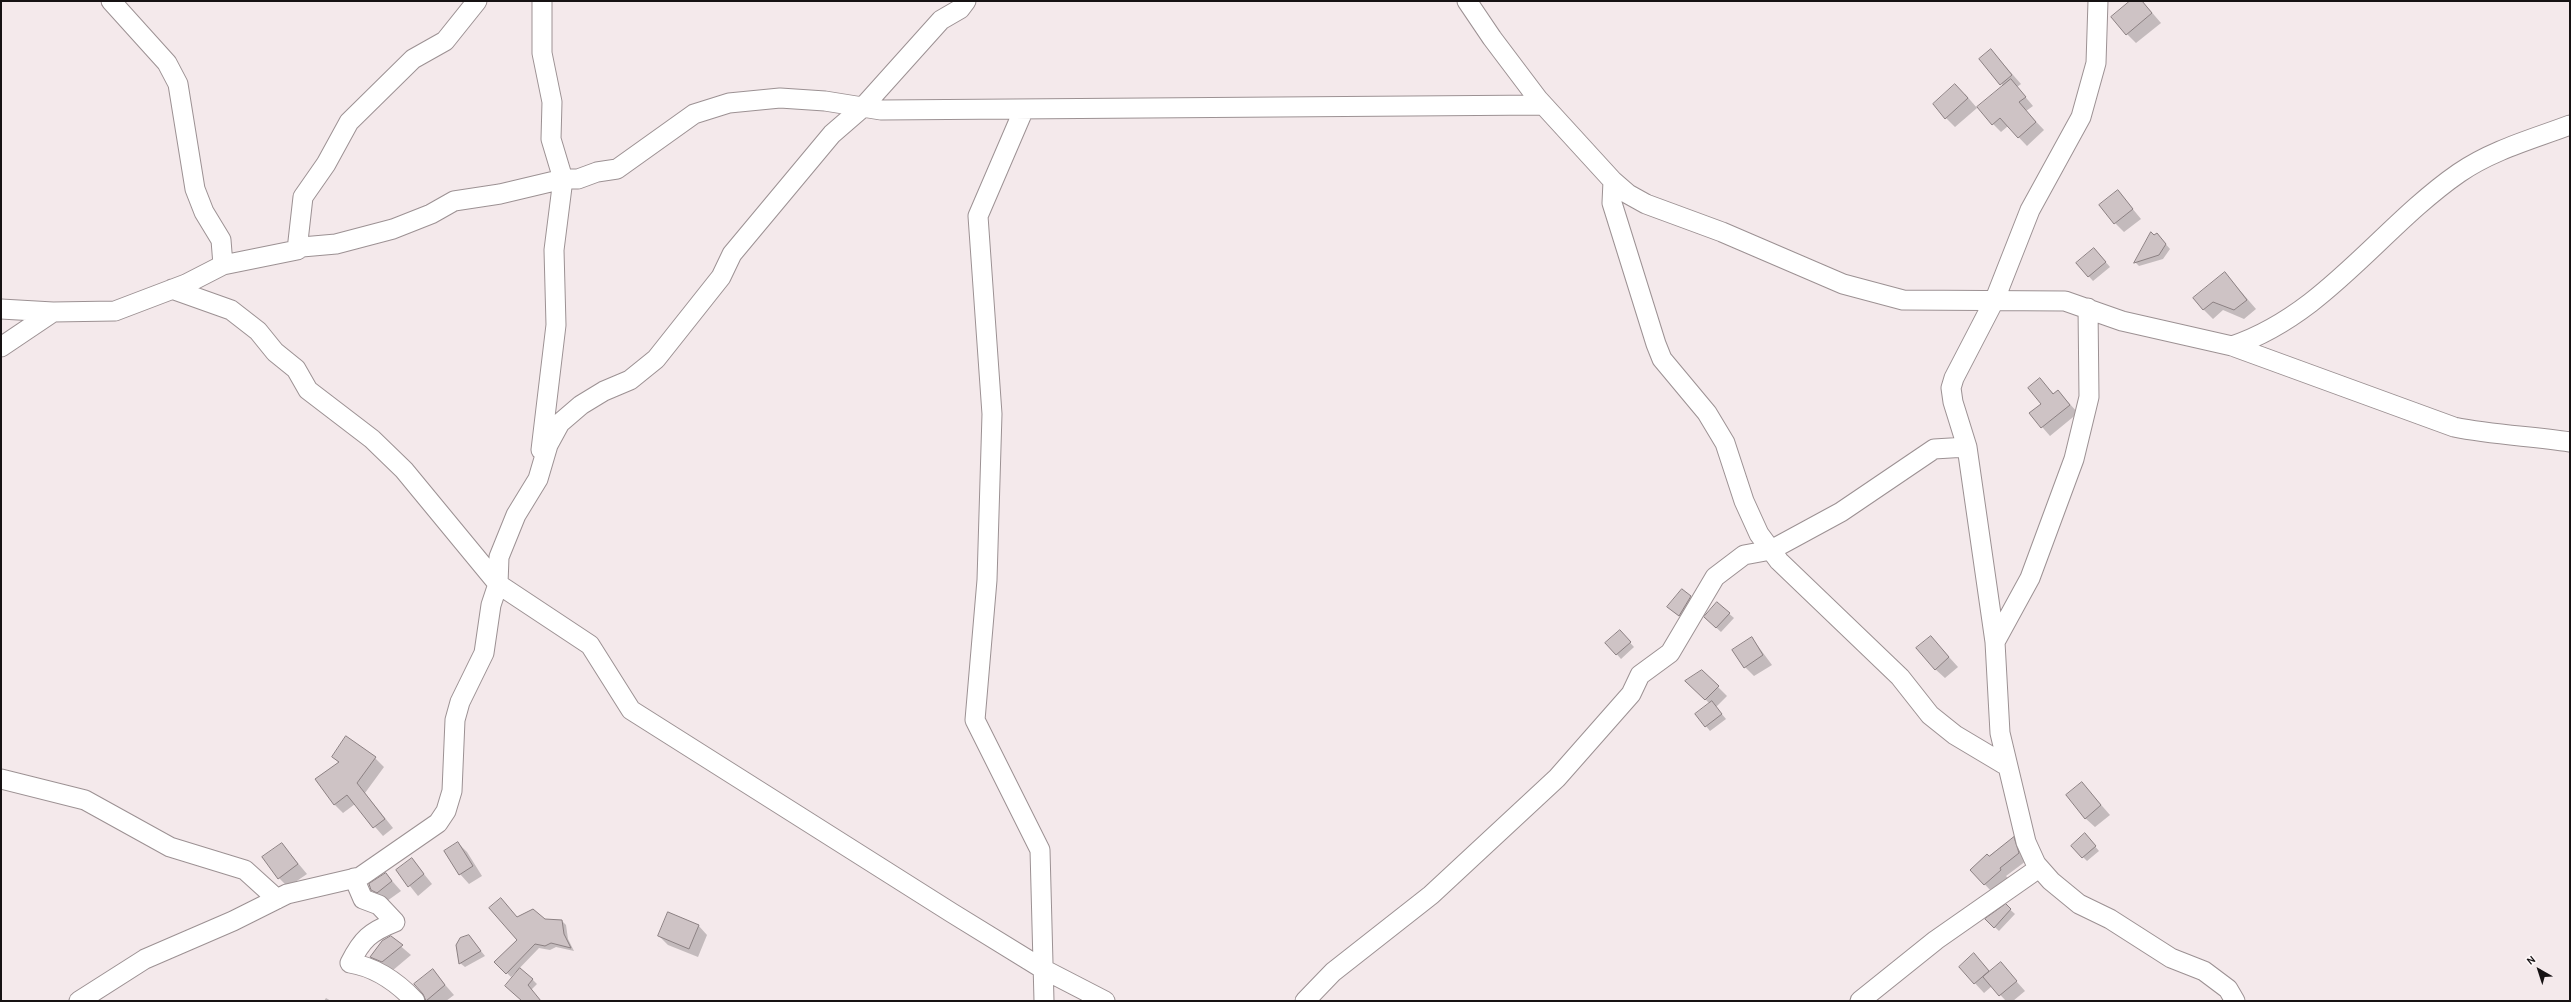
<!DOCTYPE html>
<style>
body{margin:0}
#map{position:relative;width:2571px;height:1002px;overflow:hidden;background:#f4e9eb;font-family:Karla,sans-serif}
canvas{display:block}
.frame{position:absolute;inset:0;border:2px solid #161213;pointer-events:none}
.north{position:absolute;left:2519px;top:950px;width:40px;height:40px;-webkit-text-stroke:3px #fef7f8;paint-order:stroke;rotate:321deg;font-size:11px;font-weight:700;line-height:16px;text-align:center;color:#161213}
.north::after{content:'';display:block;margin:auto;width:14px;height:18px;background:#161213;clip-path:polygon(50% 0,100% 100%,50% 72%,0 100%)}
</style>
<div id="map">
<canvas width="2571" height="1002"></canvas>
<div class="frame"></div>
<div class="north">N</div>
</div>
<script>
const ctx = document.querySelector('canvas').getContext('2d');
ctx.lineJoin = 'round';
function paint(path, color) {
  ctx.fillStyle = color;
  ctx.fill(path, 'evenodd');
}
function stroke(path, color, width, dash) {
  ctx.strokeStyle = color;
  ctx.lineWidth = width;
  ctx.lineCap = dash ? 'butt' : 'round';
  ctx.setLineDash(dash || []);
  ctx.stroke(path);
}
const shadow = new Path2D(`
 M2131,1H2142L2161,23L2136,43L2127,34Z
 M1991,50L2021,84L2017,87L2033,106L2026,111L2044,130L2027,146L2008,126L2001,132L1993,124L2003,87Z
 M1965,94L1977,108L1955,127L1946,118Z
 M2118,191L2141,219L2124,232L2115,223Z
 M2157,234L2170,249L2163,259L2139,266L2135,262Z
 M2098,253L2110,267L2093,281L2077,263Z
 M2225,273L2256,309L2244,319L2223,310L2213,319L2203,309Z
 M2040,380L2054,394L2058,391L2078,413L2050,436L2030,413L2042,404Z
 M1690,597L1694,602L1684,620L1673,611Z
 M1718,604L1734,618L1721,632L1710,622Z
 M1624,636L1634,647L1621,659L1607,643Z
 M1931,637L1958,667L1945,678L1935,669Z
 M1752,638L1772,665L1754,676L1745,667Z
 M1702,671L1727,696L1716,707L1726,719L1710,731L1696,714L1710,704L1687,681Z
 M333,757L375,758L384,767L365,793L393,828L383,836L355,804L343,813L334,804L339,763Z
 M2082,783L2110,815L2095,827L2085,818Z
 M2013,838L2021,846L2026,861L2006,876L2008,878L1992,892L1971,870Z
 M2089,839L2099,851L2087,861L2083,857Z
 M458,843L467,852L482,876L469,884L460,874L446,851Z
 M282,844L307,874L288,887L279,878Z
 M412,859L432,884L418,896L397,870Z
 M386,874L401,891L387,901L372,890Z
 M2006,906L2015,914L1999,931L1986,919Z
 M518,918L562,921L566,925L568,939L574,951L556,947L550,950L539,948L511,977L496,962L518,940Z
 M698,925L707,935L698,957L668,945L659,936Z
 M390,937L411,955L392,971L380,966L371,957Z
 M473,941L485,956L465,967L460,963L457,945Z
 M1983,964L1990,972L2001,964L2025,991L2013,1001H2006L1992,986L1984,993L1960,967Z
 M433,971L454,995L446,1001L427,1000Z
 M532,979L537,984L531,990L541,1001H523L511,990Z
 M326,998L331,1001H324Z`);
const building = new Path2D(`
 M2130,1H2142L2152,13L2126,35L2111,17Z
 M1991,49L2012,75L2000,85L1979,59Z
 M2011,79L2026,97L2019,102L2036,122L2018,138L2000,118L1992,125L1977,107Z
 M1955,84L1968,98L1945,119L1933,104Z
 M2118,190L2133,209L2114,224L2099,205Z
 M2151,232L2154,235L2157,233L2166,244L2159,255L2134,263Z
 M2094,248L2106,262L2088,277L2076,263Z
 M2225,272L2247,300L2234,310L2213,302L2203,310L2193,298Z
 M2040,378L2053,394L2058,390L2070,405L2041,428L2029,413L2041,404L2028,388Z
 M1682,589L1691,596L1679,616L1667,607Z
 M1717,602L1730,613L1716,628L1704,617Z
 M1620,630L1631,642L1616,655L1605,643Z
 M1931,636L1949,657L1935,670L1916,648Z
 M1752,637L1763,655L1744,668L1732,650Z
 M1702,670L1719,686L1705,700L1685,681Z
 M1712,701L1722,714L1705,727L1695,714Z
 M346,736L376,757L357,783L385,819L373,828L347,795L334,805L315,779L339,762L332,757Z
 M2082,782L2101,805L2085,819L2066,795Z
 M2085,833L2096,846L2082,858L2071,846Z
 M2014,837L2019,853L2000,868L2001,870L1984,885L1970,870L1987,854L1989,856Z
 M458,842L473,866L459,875L444,851Z
 M282,843L298,864L278,879L262,857Z
 M412,858L424,874L408,887L396,870Z
 M386,873L392,881L377,893L371,890L369,884Z
 M501,898L517,917L533,909L545,919L562,920L564,934L571,948L551,943L545,946L535,944L506,974L494,962L517,940L489,908Z
 M2006,904L2011,909L1994,928L1985,919Z
 M668,912L699,925L689,949L658,936Z
 M469,935L481,951L459,964L456,945L460,938Z
 M391,936L403,945L382,962L370,957L382,941Z
 M1974,953L1989,971L1974,984L1959,967Z
 M2001,962L2017,981L1999,996L1983,977Z
 M520,968L533,979L528,985L541,1001H522L505,986Z
 M433,969L445,985L426,1001L423,994L414,984Z`);
const street = new Path2D(`
 M111,1L167,63L178,84L195,189L204,212L221,240L223,265
 M1467,1L1492,38L1538,99L1613,181L1628,194L1646,204L1722,232L1843,284L1903,300L2065,301L2122,321L2232,346L2454,427C2493,435 2531,436 2570,442
 M2098,1L2096,63L2081,117L2030,210L1995,299L1954,378L1951,388L1953,402L1967,447L1995,642L2000,733L2026,842L2036,864L2051,881L2079,904L2110,919L2171,958L2204,971L2228,989L2235,1001
 M1024,109L978,216L992,414L987,580L975,720L1040,850L1044,1001
 M1613,181L1612,203L1656,344L1662,359L1707,413L1725,443L1744,501L1759,534L1779,561L1900,677L1930,715L1955,735L2007,766
 M297,250L303,197L326,164L349,122L413,59L445,41L477,1
 M172,289L231,310L258,331L275,352L296,369L308,390L372,439L404,470L498,584L590,645L631,710L952,913L1043,969L1105,1001
 M1,309L53,312L115,311L186,284L223,265L297,250L302,247L336,244L393,229L431,214L454,201L500,194L563,179H578L597,172L617,169L694,114L729,103L780,98L825,101L881,110L1543,105
 M2232,346C2325,315 2381,227 2459,173C2492,150 2533,139 2570,125
 M1,347L53,312
 M541,450L556,325L554,250L563,179L551,139L552,102L542,53V1
 M1995,642L2030,578L2074,459L2089,397L2088,308
 M1,779L85,800L170,847L245,870L277,899
 M354,878L363,899L379,905L395,922C370,932 362,939 350,963C375,967 397,982 415,1001
 M79,1001L145,959L233,921L287,894L360,877L438,823L446,811L452,791L455,720L460,702L484,653L491,605L498,584L499,557L516,515L538,479L548,445L560,423L581,405L604,391L630,380L656,359L721,277L732,254L832,134L862,108L941,20L960,9L966,1
 M1305,1001L1333,972L1431,895L1557,778L1631,694L1640,675L1670,653L1715,577L1744,555L1771,550L1841,512L1934,449L1967,447
 M1860,1001L1936,940L2039,868`);
paint(shadow, '#0003');
paint(building, '#cec3c5');
stroke(building, '#8b8082', 1);
stroke(street, '#9c9193', 21);
stroke(street, '#fff', 19);
</script>
